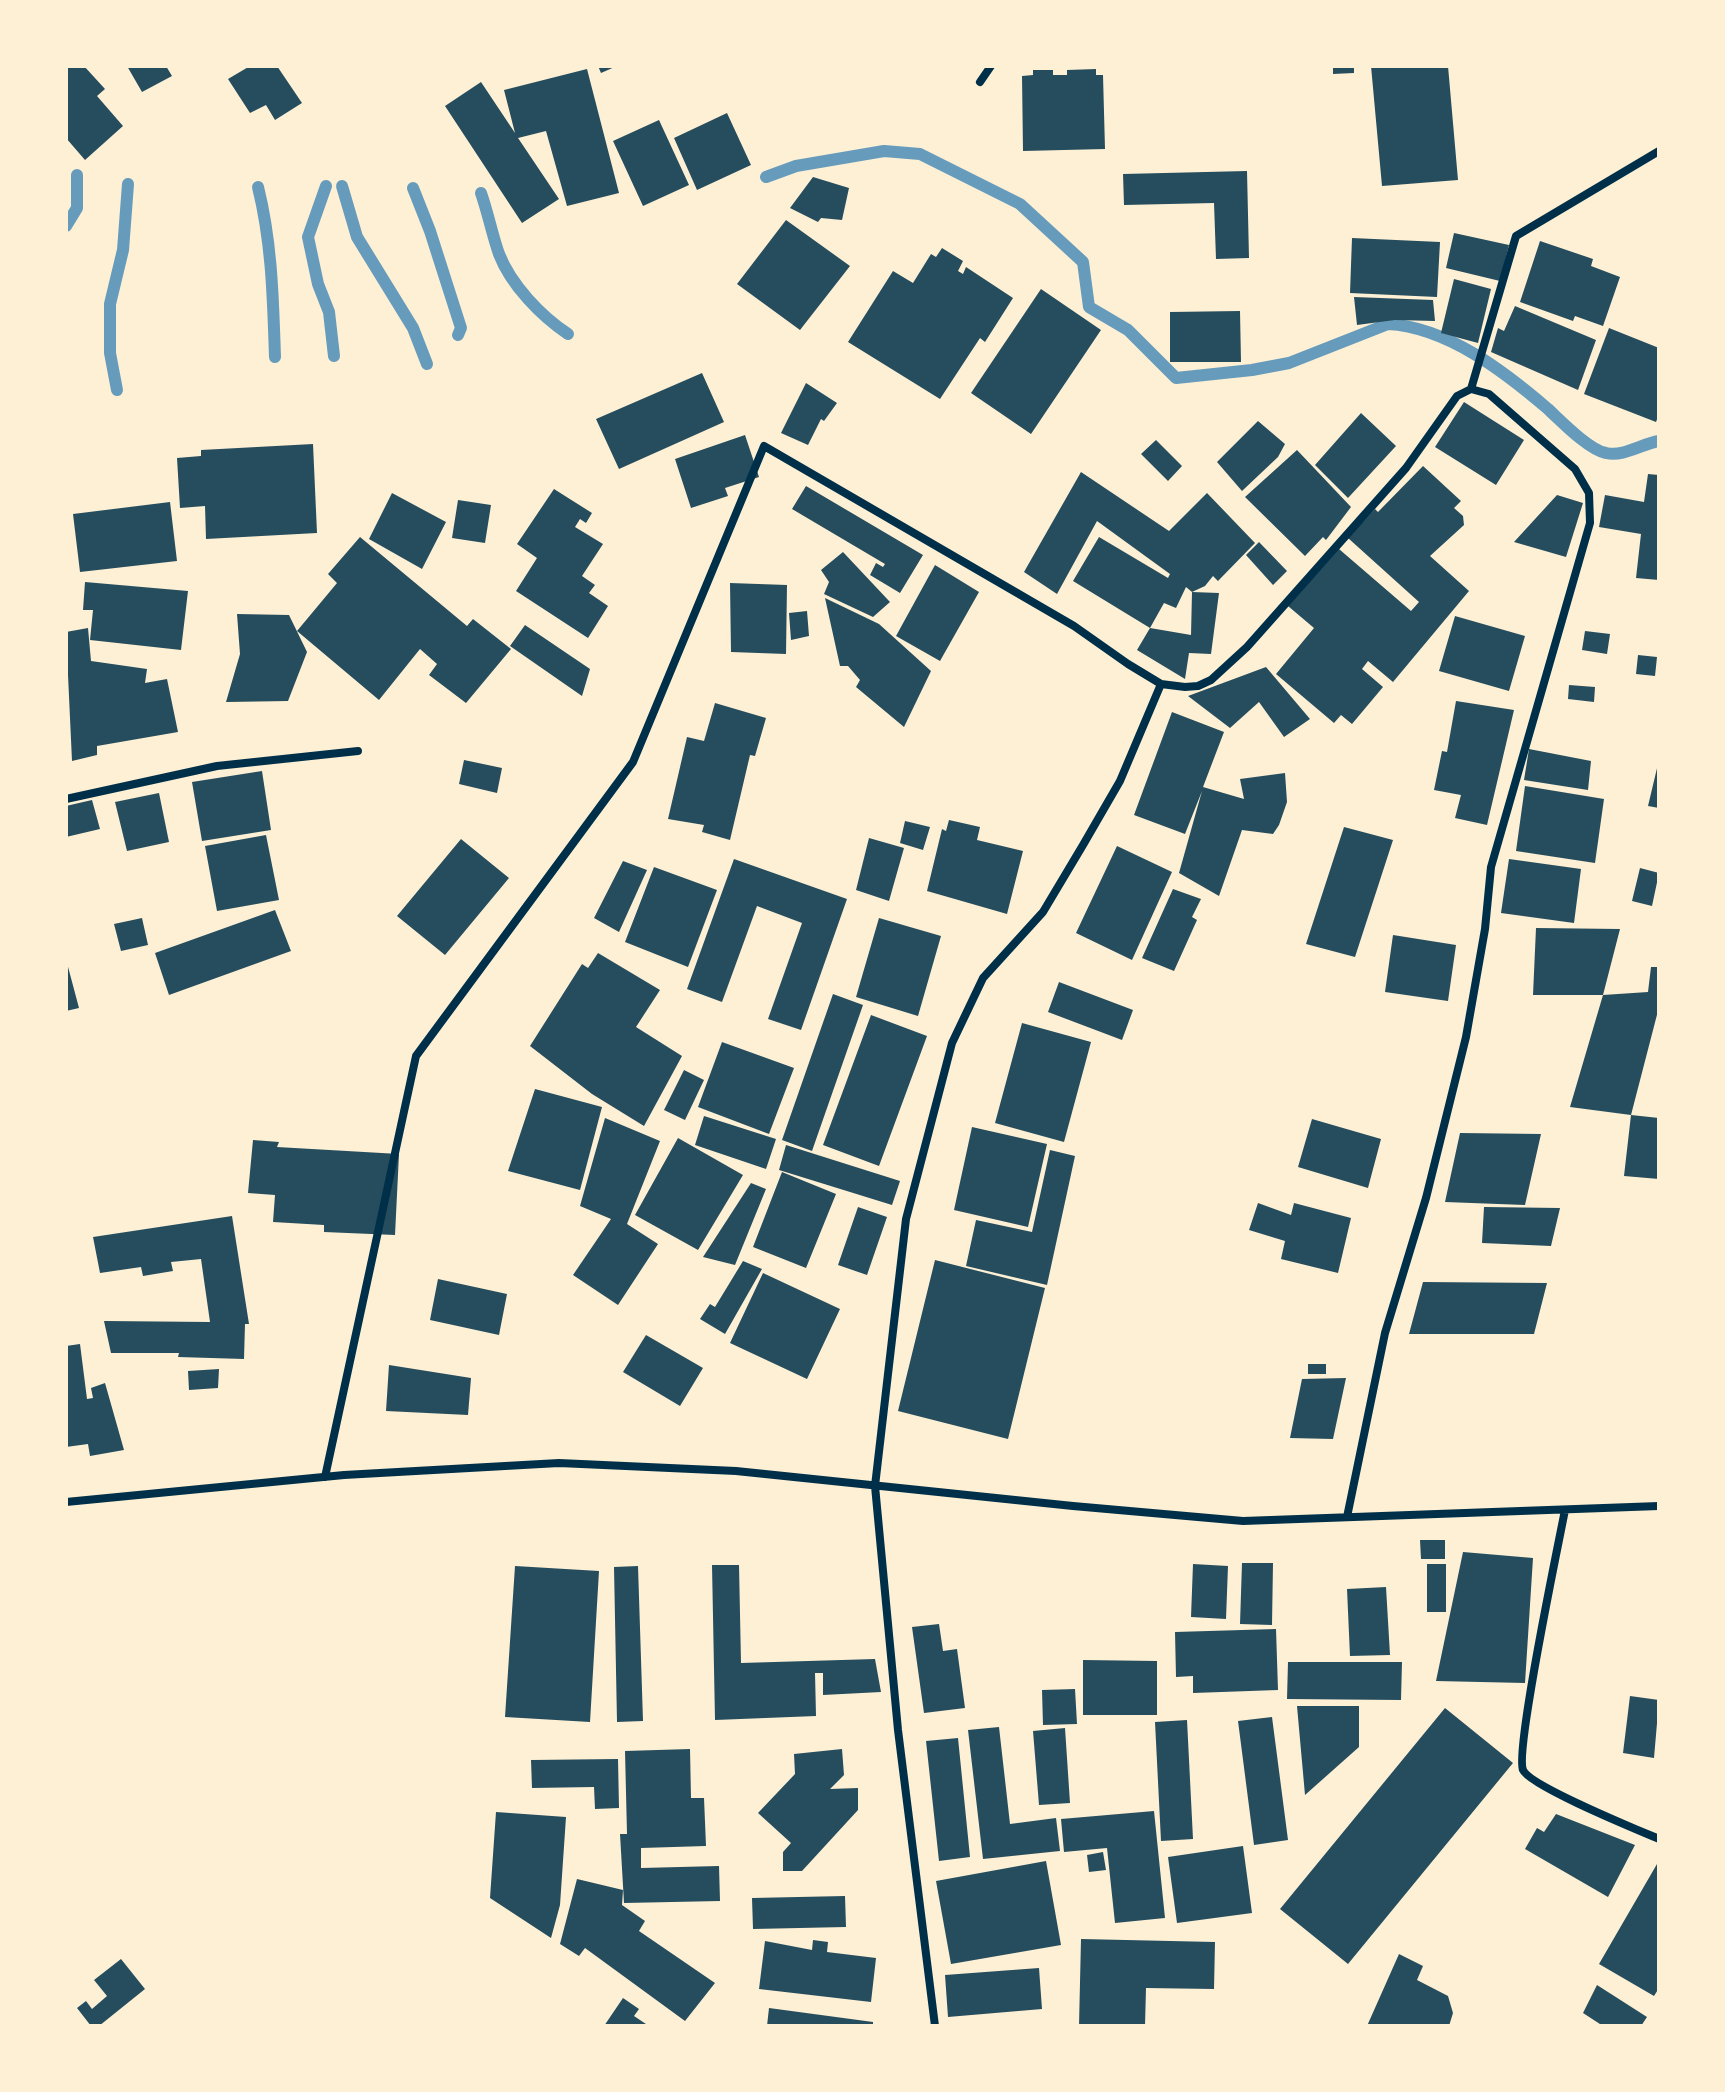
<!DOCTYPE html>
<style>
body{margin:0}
#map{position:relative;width:1725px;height:2092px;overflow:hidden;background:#fdf0d5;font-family:Poppins,sans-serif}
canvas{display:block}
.frame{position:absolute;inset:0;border:68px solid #fdf0d5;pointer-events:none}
</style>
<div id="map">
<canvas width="1725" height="2092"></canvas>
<div class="frame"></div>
</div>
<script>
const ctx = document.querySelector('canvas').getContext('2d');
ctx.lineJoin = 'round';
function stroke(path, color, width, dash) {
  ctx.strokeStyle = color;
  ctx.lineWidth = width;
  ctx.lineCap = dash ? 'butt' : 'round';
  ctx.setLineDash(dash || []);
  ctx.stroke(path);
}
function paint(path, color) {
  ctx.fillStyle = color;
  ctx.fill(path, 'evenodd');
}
const stream = new Path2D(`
 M766,177L796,166L884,151L920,154L1020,204L1083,262L1089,307L1128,330L1176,378L1252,370L1289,363L1388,324C1447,327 1505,372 1548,409C1561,421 1589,450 1606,453C1624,457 1641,444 1659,441
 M326,186L308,237L318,284L329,312L334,356
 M342,186L357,237L413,328L427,364
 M258,187C272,243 273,299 275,357
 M413,188L430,231L461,328L458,335
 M481,193C488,213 492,234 499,254C511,285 541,316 568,334
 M66,226L77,208V175
 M117,390L110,353V304L123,250L128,184`);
const building = new Path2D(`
 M70,66H84L105,89L97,96L123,126L85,160L66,138V69Z
 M127,66H166L172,76L142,92Z
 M250,66H277L302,103L275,120L266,105L250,113L228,79Z
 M598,66H617L601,73Z
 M1333,66H1354V73L1333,74Z
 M1371,66H1448L1458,180L1382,186Z
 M587,69L619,193L567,206L546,131L518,138L559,199L522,223L445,106L481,82L515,133L504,90Z
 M1096,69V75H1103L1105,149L1023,151L1022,76L1033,75V70H1053V75H1067V70Z
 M727,113L751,165L697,190L674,138Z
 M659,120L689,185L643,206L613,141Z
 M1247,171L1249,258L1216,259L1214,203L1124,205L1123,174Z
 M813,177L849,188L842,220L821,218L818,222L790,208Z
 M786,220L850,266L800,330L737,284Z
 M1454,233L1509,245L1500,281L1446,268Z
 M1352,238L1440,242L1437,297L1350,293Z
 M1540,241L1593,259L1591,266L1620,277L1603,326L1575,316L1573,321L1520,302Z
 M942,248L963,261L958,271L963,274L966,267L1013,298L985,342L980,338L940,399L848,342L893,271L913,283L931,254L936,257Z
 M1454,279L1491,289L1478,343L1441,333Z
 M1041,289L1101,330L1031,434L971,393Z
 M1354,297L1433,300L1435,321L1395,320L1357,325Z
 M1515,306L1596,340L1578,390L1491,352L1498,328L1504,331Z
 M1240,311L1241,362H1170V312Z
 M1609,328L1659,348V414L1656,422L1584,394Z
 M702,373L724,422L619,469L596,419Z
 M806,383L837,403L824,421L821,419L808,445L781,433Z
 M1464,402L1524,440L1496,485L1435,447Z
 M1361,413L1396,446L1348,498L1315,465Z
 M1258,421L1285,444L1278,457L1242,491L1217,462Z
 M745,435L759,477L725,488L728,496L691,508L675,459Z
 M1156,440L1182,466L1168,481L1141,454Z
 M313,444L317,533L206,539L205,506L180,508L177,458L201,456V450Z
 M1297,450L1351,507L1326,540L1323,537L1305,556L1245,497Z
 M1423,466L1461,501L1454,508L1463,516L1464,525L1430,556L1469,591L1393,682L1368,661L1362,669L1383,687L1352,724L1341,715L1334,723L1276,674L1314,628L1288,606L1339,549L1411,611L1419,602L1348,538L1375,509L1378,512Z
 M1081,472L1169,531L1207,493L1255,543L1218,581L1213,576L1205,586L1192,592L1219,593L1211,654L1189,653L1185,679L1137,650L1150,628L1191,635L1192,592L1186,587L1176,608L1164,603L1150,628L1073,581L1099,537L1168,578L1170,574L1097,521L1057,594L1024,572Z
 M1648,474L1659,475V580L1636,578L1641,534L1599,527L1605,495L1644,502Z
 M806,486L923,555L900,593L870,575L876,563L883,567L885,564L792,509Z
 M554,489L592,513L586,523L580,519L575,527L603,544L582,576L595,585L589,593L608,606L588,638L516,591L537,558L517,544Z
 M392,493L446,522L422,569L369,539Z
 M1557,495L1583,503L1566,557L1514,542Z
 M458,500L491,505L485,543L452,538Z
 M170,502L177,561L80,572L73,514Z
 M360,537L467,626L473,619L511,649L466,703L429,675L437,664L420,649L379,700L297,631L337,583L328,574Z
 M1259,542L1287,571L1273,585L1246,555Z
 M843,552L890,602L873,617L824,594L829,582L821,570Z
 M935,565L979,592L940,661L896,636Z
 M85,582L188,591L181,650L90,640L93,610H83Z
 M730,583L787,585L786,654L731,652Z
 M825,598L879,624L931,671L904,727L856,687L860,680L848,666H840Z
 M807,611L809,636L791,640L789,613Z
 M237,614L289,615L307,652L288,701L226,702L240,654Z
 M1455,616L1525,636L1509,691L1439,671Z
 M525,625L590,669L582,696L510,646Z
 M88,628L91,661L147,669L145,683L167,679L178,732L97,746V755L72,761L66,632Z
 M1585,631L1610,634L1607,654L1582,650Z
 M1638,655L1657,657L1655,676L1636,674Z
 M1266,667L1310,719L1284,737L1259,702L1230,728L1188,696Z
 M1569,685L1595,687L1594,702L1568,699Z
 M1456,701L1514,710L1487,825L1455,818L1461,795L1434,790L1442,751L1447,752Z
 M715,703L766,718L755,756L750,755L730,840L702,832L704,825L668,819L687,737L704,741Z
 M1172,712L1224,732L1203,787L1244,799L1240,779L1285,773L1287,802L1279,825L1273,834L1242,830L1219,896L1179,873L1202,791L1185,834L1134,815Z
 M1529,749L1591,761L1588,790L1524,780Z
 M464,760L502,768L497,793L459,784Z
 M1658,764H1659V808L1648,806Z
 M262,771L271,830L202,841L192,782Z
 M1525,786L1604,799L1595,863L1516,851Z
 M159,793L169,842L127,851L115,802Z
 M92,800L100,829L66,837V806Z
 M949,820L980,827L977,840L1023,851L1007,914L927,891L942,829L946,831Z
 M905,821L930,827L923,850L900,843Z
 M1344,827L1393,840L1355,957L1306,944Z
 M266,835L279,900L217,911L205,846Z
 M869,838L904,848L889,901L856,890Z
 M461,839L509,878L445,955L397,916Z
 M1117,846L1172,872L1132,960L1076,933Z
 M734,859L847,899L801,1030L768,1019L802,923L757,906L722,1002L687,989Z
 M1509,859L1581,869L1574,923L1501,913Z
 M623,861L647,870L619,932L594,918Z
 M654,867L717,890L688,967L625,942Z
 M1640,868L1659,873L1652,906L1632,901Z
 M1173,889L1201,899L1192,917L1197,920L1174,971L1142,958Z
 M275,910L291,951L169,995L155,953Z
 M142,918L148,945L121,951L114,924Z
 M879,918L941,936L918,1016L856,997Z
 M1536,928L1620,929L1603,995H1533Z
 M1393,935L1456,945L1448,1001L1385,992Z
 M598,953L660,990L636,1027L682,1056L644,1126L592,1094L530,1046L582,964L588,968Z
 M67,963L79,1008L66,1011V964Z
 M1651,967H1659V1007L1631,1115L1570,1107L1603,995L1648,992Z
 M1059,982L1133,1010L1122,1040L1048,1012Z
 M833,994L863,1005L812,1151L782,1140Z
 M871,1015L927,1036L879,1166L823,1145Z
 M1022,1023L1091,1042L1064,1142L995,1123Z
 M722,1042L794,1068L769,1134L698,1107Z
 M684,1070L704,1080L685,1120L664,1110Z
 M535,1089L602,1107L580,1190L508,1171Z
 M1631,1115L1659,1118V1179L1624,1176Z
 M704,1116L776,1139L766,1169L695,1145Z
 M605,1118L660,1141L627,1224L658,1244L618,1305L573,1275L611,1219L580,1206Z
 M1312,1119L1381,1139L1368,1188L1298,1167Z
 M972,1127L1047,1144L1028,1227L954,1210Z
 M1460,1133L1541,1134L1525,1205L1445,1202Z
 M678,1138L743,1175L698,1250L635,1215Z
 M253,1140L279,1142L277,1147L399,1154L395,1235L324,1232V1225L273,1222L275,1195L248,1193Z
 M786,1145L900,1181L892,1205L779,1170Z
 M1050,1150L1075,1156L1047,1285L966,1266L976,1220L1032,1232Z
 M782,1172L836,1194L806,1268L753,1247Z
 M751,1183L766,1189L735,1265L703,1257Z
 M1258,1203L1291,1215L1294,1203L1351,1218L1338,1273L1281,1259L1285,1241L1249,1230Z
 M858,1207L887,1217L867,1275L838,1265Z
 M1484,1207L1560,1208L1551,1246L1482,1243Z
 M232,1216L249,1324H245L244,1359L178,1357L179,1353H111L104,1321L210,1322L201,1259L171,1262L173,1271L143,1276L141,1267L100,1273L93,1237Z
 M935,1260L1045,1288L1008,1439L898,1411Z
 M743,1261L762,1269L725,1334L700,1319L710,1304L715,1307Z
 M763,1273L840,1309L807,1379L730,1343Z
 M438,1279L507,1294L499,1335L430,1320Z
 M1423,1282L1547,1283L1534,1334H1409Z
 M646,1335L703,1368L680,1406L623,1372Z
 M80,1344L87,1399L93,1398L91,1388L105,1383L124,1450L90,1456L88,1444L66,1447V1346Z
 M1308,1364H1326V1374H1308Z
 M389,1365L471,1378L468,1415L386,1411Z
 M219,1369L218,1388L189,1390L188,1371Z
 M1346,1378L1333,1439L1290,1438L1302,1379Z
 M1420,1540H1445V1559H1421Z
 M1463,1552L1533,1558L1525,1683L1436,1681Z
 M1242,1563H1273L1272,1625L1240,1624Z
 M1193,1564L1228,1566L1226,1619L1191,1617Z
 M1427,1564H1446V1612H1427Z
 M712,1565H739L741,1663L875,1659L881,1692L823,1695V1673H815L816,1716L715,1720Z
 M515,1566L599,1571L590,1722L505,1717Z
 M638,1566L643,1721L617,1722L614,1567Z
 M1386,1587L1390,1655L1350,1656L1347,1589Z
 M939,1624L943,1651L957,1649L965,1708L924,1713L912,1627Z
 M1276,1629L1278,1690L1193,1693V1676L1176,1677L1175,1632Z
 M1083,1660L1157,1661V1715H1083Z
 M1288,1662H1402L1401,1700L1287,1699Z
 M1075,1689L1077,1724L1043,1725L1042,1690Z
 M1630,1696L1659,1700L1654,1758L1623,1753Z
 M1297,1706H1359V1747L1305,1795Z
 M1445,1708L1513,1763L1348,1964L1280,1909Z
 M1272,1717L1288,1840L1254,1845L1238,1721Z
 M1187,1720L1193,1839L1161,1841L1155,1722Z
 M999,1727L1010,1824L1056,1818L1060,1851L983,1859L968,1730Z
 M1065,1728L1070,1803L1039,1805L1033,1731Z
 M958,1738L970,1857L939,1861L926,1741Z
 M690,1749L691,1798H704L706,1846L641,1848V1868L719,1866L720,1901L624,1903L620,1834H627L625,1751Z
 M842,1749L844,1775L830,1789L858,1788V1810L802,1871H783V1852L791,1843L758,1813L795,1774L794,1754Z
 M618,1759L619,1808L595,1809L594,1787L532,1788L531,1760Z
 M1154,1811L1165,1918L1115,1923L1107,1848L1064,1852L1061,1819Z
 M496,1812L566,1817L560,1905L551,1938L490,1898Z
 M1556,1814L1635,1845L1608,1897L1525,1849L1537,1828L1544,1832Z
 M1243,1846L1252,1913L1177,1923L1168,1857Z
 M1103,1852L1106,1870L1089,1872L1087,1855Z
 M1046,1861L1061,1945L951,1964L936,1881Z
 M1657,1864L1659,1865V1988L1654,1996L1599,1964Z
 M577,1879L623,1890L622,1905L645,1921L639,1931L715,1983L685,2021L585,1948L579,1956L560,1944Z
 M845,1896L846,1927L753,1929L752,1898Z
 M1081,1939L1215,1942L1214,1989L1146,1988L1145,2026H1079Z
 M813,1940L828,1942L827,1952L876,1958L871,2002L759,1989L765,1941L812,1950Z
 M1399,1954L1423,1966L1417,1980L1448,1996L1453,2013L1449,2026H1367Z
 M121,1959L145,1989L99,2026H91L77,2008L86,2001L92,2009L107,1996L94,1980Z
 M1039,1968L1042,2009L948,2017L945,1975Z
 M1597,1985L1647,2017L1641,2026H1603L1583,2013Z
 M623,1998L639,2009L634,2016L649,2026H604Z
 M769,2008L873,2022V2026H767Z`);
const minor = new Path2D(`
 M980,82L991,66
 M1471,389L1516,236L1659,151
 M1161,684L1185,687L1198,686L1211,680L1247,647L1406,468L1457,396L1471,389L1489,394L1575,469L1589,493L1590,523L1491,867L1485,929L1466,1037L1426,1198L1385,1333L1347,1517
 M66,799L217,766L358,751
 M325,1477L416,1056L633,762L764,446L1074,626L1128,664L1161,684L1120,781L1083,845L1043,912L983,978L952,1043L906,1219L875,1486L898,1730L935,2026
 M66,1502L344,1475L559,1463L736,1471L1073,1506L1243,1521L1659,1506
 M1565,1510C1558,1546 1515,1751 1523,1770C1530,1786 1638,1830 1659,1839`);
stroke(stream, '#669bbc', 12);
paint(building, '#264d5e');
stroke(minor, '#003049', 8);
</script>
